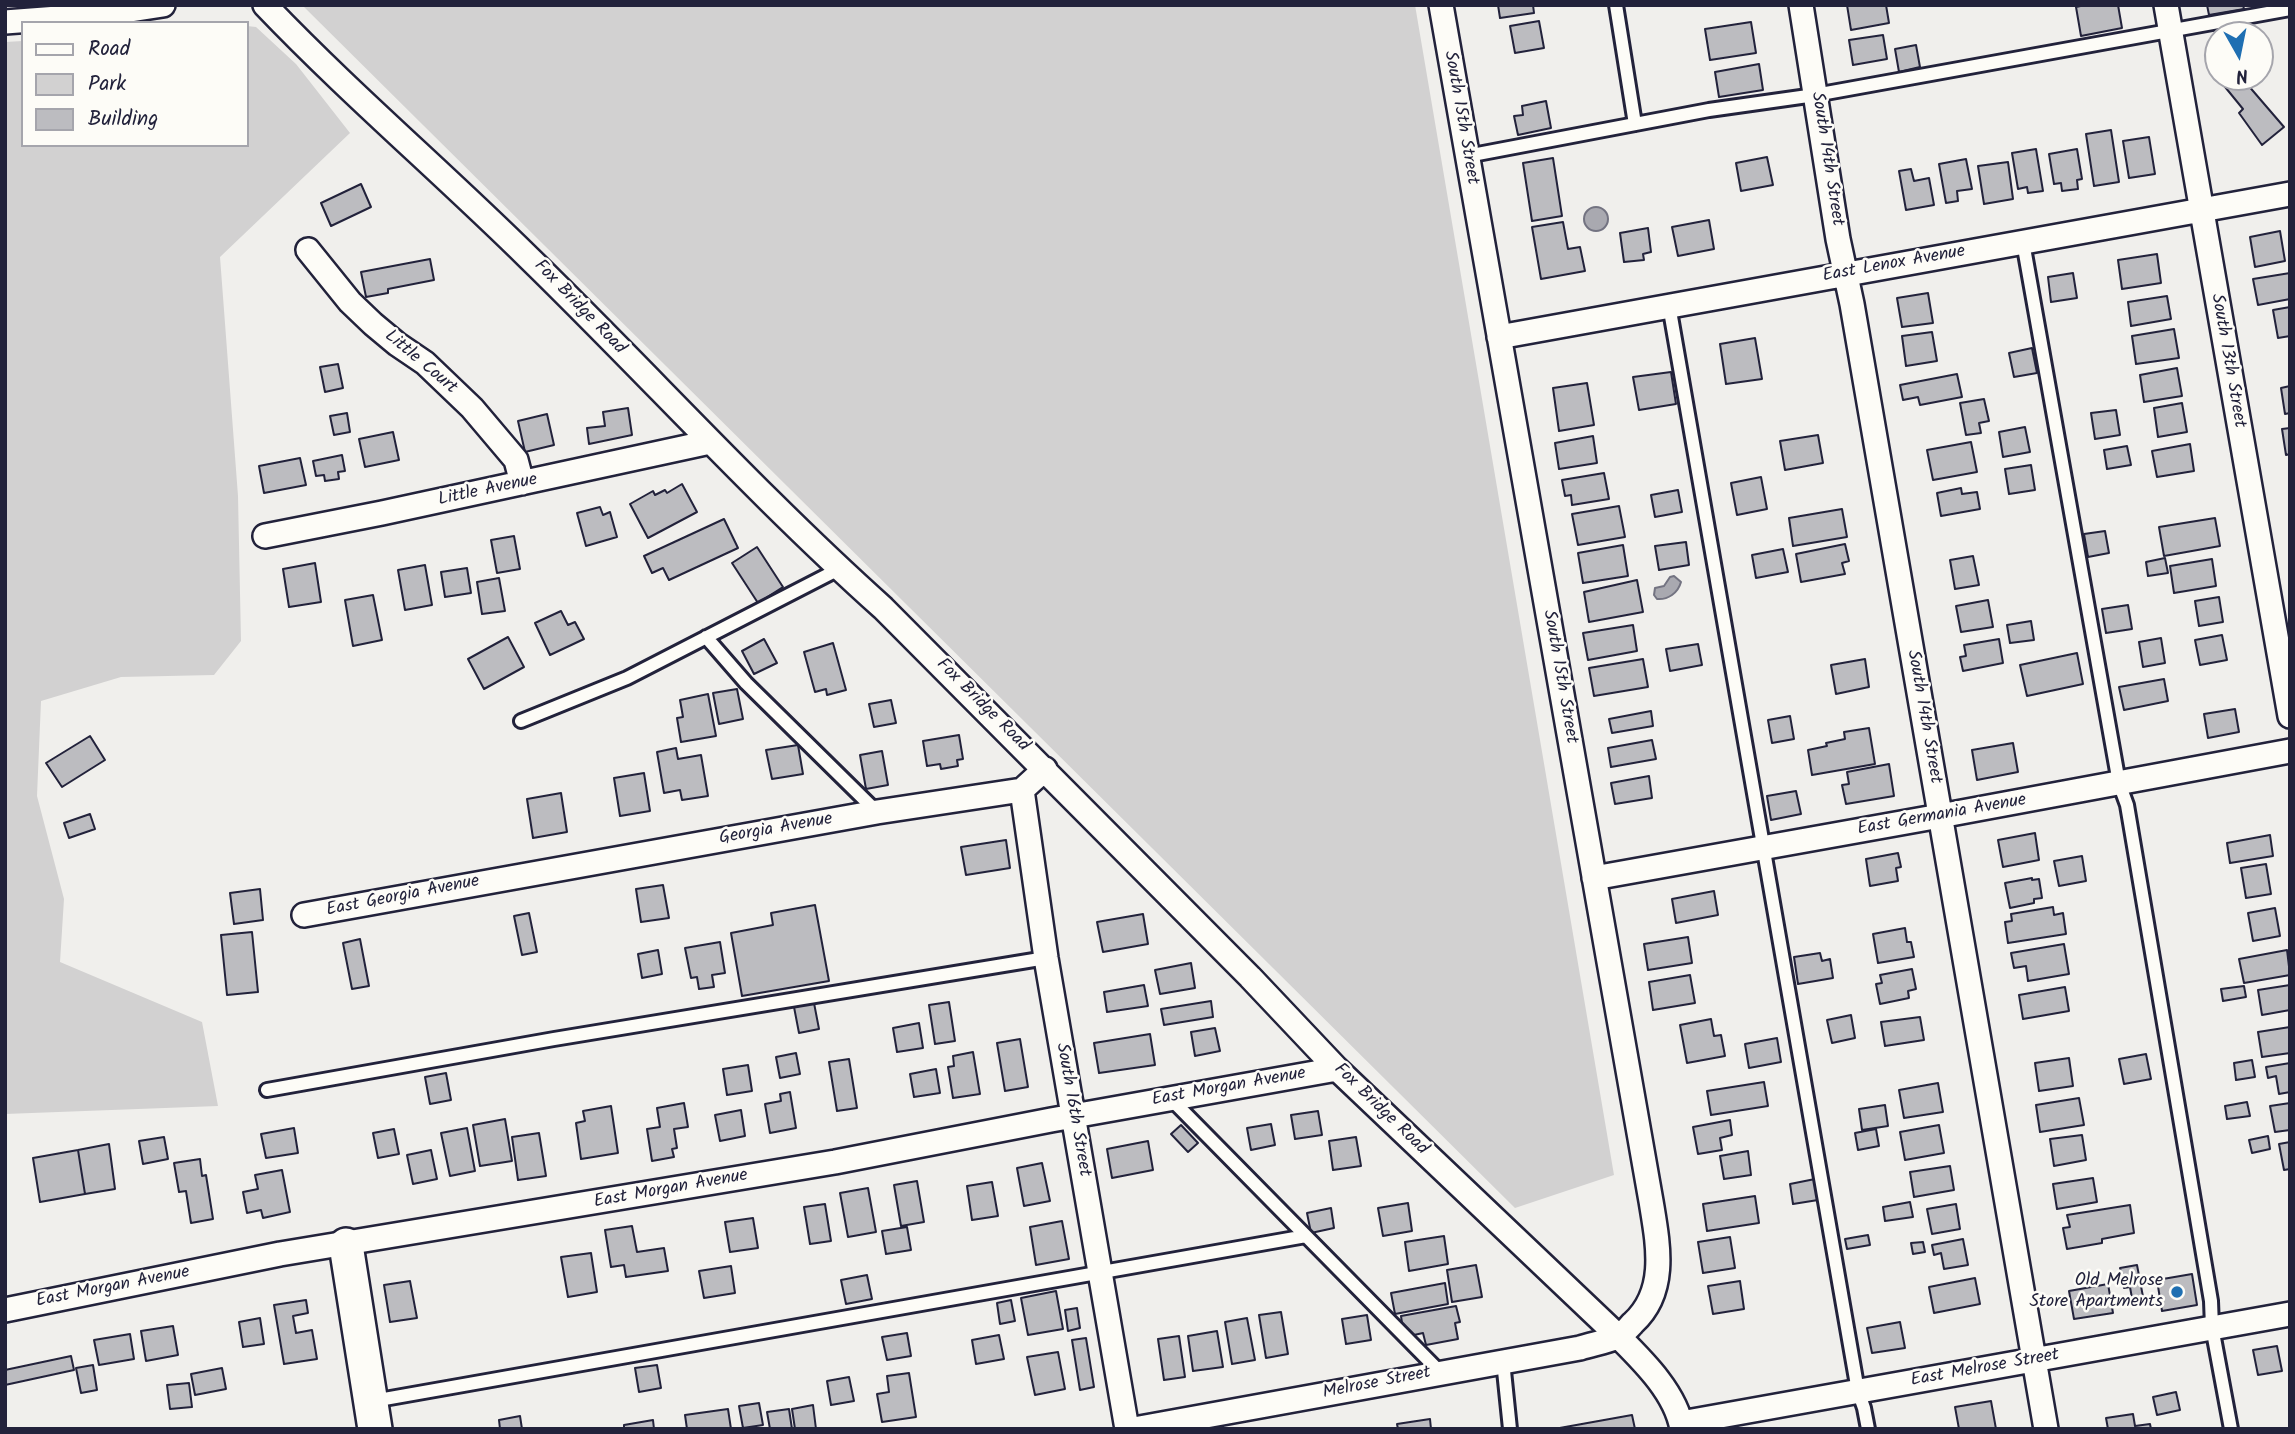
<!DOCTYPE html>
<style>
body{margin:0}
#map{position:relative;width:2295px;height:1434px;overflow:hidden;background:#f0efec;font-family:Kalam,sans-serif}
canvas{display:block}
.frame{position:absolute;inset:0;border:7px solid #22223b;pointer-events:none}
.legend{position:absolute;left:21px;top:21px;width:228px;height:126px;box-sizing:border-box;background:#fdfcf7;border:2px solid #a5a5ac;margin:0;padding:9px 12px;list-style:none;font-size:21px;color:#22223b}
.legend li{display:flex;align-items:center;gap:14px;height:35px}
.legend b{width:35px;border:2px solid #a5a5ac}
.north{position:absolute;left:2204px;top:21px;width:70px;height:70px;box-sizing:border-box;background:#fdfcf7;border:2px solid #a5a5ac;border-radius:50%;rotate:171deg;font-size:19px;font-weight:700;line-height:28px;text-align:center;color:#22223b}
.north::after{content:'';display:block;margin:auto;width:24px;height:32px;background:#1f6fb2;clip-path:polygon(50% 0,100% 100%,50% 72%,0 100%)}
</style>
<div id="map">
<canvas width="2295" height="1434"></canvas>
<div class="frame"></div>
<ul class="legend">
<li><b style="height:9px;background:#fdfcf7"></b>Road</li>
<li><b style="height:19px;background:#d2d1d1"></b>Park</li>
<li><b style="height:19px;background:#bcbcc0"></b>Building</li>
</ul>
<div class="north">N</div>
</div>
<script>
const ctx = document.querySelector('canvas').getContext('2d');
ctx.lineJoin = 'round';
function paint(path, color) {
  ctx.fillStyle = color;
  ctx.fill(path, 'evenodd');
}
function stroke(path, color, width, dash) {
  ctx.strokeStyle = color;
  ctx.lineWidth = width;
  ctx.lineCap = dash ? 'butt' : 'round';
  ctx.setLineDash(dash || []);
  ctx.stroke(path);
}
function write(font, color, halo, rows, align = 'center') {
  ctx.font = font + ' Kalam,sans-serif';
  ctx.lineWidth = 5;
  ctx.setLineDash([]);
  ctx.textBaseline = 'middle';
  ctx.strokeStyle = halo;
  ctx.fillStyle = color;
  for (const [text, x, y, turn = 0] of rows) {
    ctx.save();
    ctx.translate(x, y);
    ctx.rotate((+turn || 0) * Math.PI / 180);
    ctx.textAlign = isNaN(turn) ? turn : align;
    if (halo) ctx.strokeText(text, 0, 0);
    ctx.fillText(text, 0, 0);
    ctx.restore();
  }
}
const green = new Path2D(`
 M302,5H1415L1614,1175L1515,1208Z
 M247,26L256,27L296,64L350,133L220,257L238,496L241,641L214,675L121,677L41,701L37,796L64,899L60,962L202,1022L218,1106L5,1114V42L23,41V145H247Z`);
const water = new Path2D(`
 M1584 219a12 12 0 1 1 24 0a12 12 0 1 1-24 0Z
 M1674,576L1681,582C1678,593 1668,600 1657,599L1654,595L1655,588L1664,586L1670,577Z`);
const building = new Path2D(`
 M1498,5H1533L1534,13L1500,18Z
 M1847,5H1886L1889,23L1851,30Z
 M2085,5H2118L2122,28L2081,36L2076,7Z
 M2207,5H2243L2244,9L2209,15Z
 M1539,21L1544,48L1515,53L1510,26Z
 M1751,22L1756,53L1710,60L1705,29Z
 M1883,35L1887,59L1853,65L1849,40Z
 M1916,45L1920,67L1899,72L1895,49Z
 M1759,64L1763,90L1719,97L1715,72Z
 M2227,77H2241L2284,127L2262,145L2239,113L2243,109L2221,82Z
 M1546,101L1551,128L1518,135L1514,116L1523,115L1522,106Z
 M2111,130L2119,182L2094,186L2086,134Z
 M2149,137L2155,174L2129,178L2123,141Z
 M2036,149L2043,191L2028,193L2027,187L2018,189L2012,153Z
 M2077,149L2082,179L2077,180L2078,189L2062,191L2061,183L2054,184L2049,154Z
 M1767,157L1773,185L1741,191L1736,163Z
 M1553,158L1562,216L1532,221L1523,163Z
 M1966,159L1972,189L1957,191L1958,201L1946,203L1939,164Z
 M2008,162L2013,199L1984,204L1978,166Z
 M1911,169L1914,181L1929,178L1934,205L1906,210L1899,171Z
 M361,184L371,207L331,226L321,203Z
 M1709,220L1714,249L1678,256L1672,227Z
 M1563,222L1568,249L1580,247L1585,271L1541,279L1532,227Z
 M1648,228L1651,252L1643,254L1644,260L1624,262L1620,233Z
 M2280,231L2285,261L2255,267L2250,237Z
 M2157,254L2161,283L2122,289L2118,260Z
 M430,259L434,280L388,289V293L366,297L361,272Z
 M2073,273L2077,298L2051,302L2048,277Z
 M2290,273V299L2258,305L2253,279Z
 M1928,293L1933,323L1902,327L1897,298Z
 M2167,296L2171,319L2131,326L2128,302Z
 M2290,307V336L2278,338L2273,310Z
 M2174,329L2179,358L2136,364L2132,336Z
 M1932,332L1937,361L1906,366L1902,336Z
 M1755,338L1762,379L1726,384L1720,344Z
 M2032,348L2037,373L2014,377L2009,353Z
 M338,364L343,388L325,392L320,367Z
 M2177,368L2182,396L2144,402L2140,375Z
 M1671,372L1676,404L1639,410L1633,377Z
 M1957,374L1962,397L1920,405L1918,397L1903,400L1900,385Z
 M1587,383L1594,425L1559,431L1553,388Z
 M2290,386V413L2285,414L2281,388Z
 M1984,399L1989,421L1979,423L1981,433L1966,435L1960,403Z
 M2182,403L2187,432L2158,437L2154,408Z
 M628,408L632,435L589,444L587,428L605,426L603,412Z
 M2116,410L2120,435L2095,439L2091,413Z
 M347,413L350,432L334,435L330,416Z
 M547,414L554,445L525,452L518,421Z
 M2025,427L2030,452L2003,457L1999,432Z
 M2290,428V454L2286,455L2282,429Z
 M393,432L399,460L365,467L359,439Z
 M1818,435L1823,463L1785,470L1780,441Z
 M1593,436L1597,463L1559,469L1555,443Z
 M1971,442L1977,472L1933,480L1927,450Z
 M2190,444L2194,471L2157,477L2152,451Z
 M2127,446L2131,465L2107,469L2104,450Z
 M342,455L345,471L338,472L339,479L325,481L324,475L316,476L313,461Z
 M300,458L306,485L264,493L259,466Z
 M2031,465L2035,490L2009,494L2005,469Z
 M1604,473L1609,499L1572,505L1571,495L1565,496L1562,480Z
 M1761,477L1767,509L1737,515L1731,483Z
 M682,484L697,512L648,538L630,504L653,491L655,495L665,490L667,493Z
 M1961,488L1962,494L1977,492L1980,509L1941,516L1937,493Z
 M1678,490L1682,512L1655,517L1651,495Z
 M1619,506L1625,537L1578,545L1572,514Z
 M600,507L603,515L610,512L617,537L586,546L577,513Z
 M1842,509L1847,537L1793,546L1789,518Z
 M2215,518L2220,546L2164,556L2159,527Z
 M724,519L738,548L669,580L663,568L652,573L644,556Z
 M2105,531L2109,553L2088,557L2084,534Z
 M514,536L520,569L497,573L491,540Z
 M1686,542L1689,565L1659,570L1655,546Z
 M1845,544L1849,561L1842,563L1845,574L1801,582L1796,554Z
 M1623,545L1628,576L1583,583L1578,553Z
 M757,547L783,587L758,603L732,563Z
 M1783,549L1788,572L1756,578L1752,555Z
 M1973,556L1979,585L1955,589L1950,560Z
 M2165,558L2168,573L2148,576L2146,562Z
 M2212,559L2216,586L2174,593L2170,566Z
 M315,563L321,602L289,607L283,569Z
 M425,565L432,605L405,610L398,570Z
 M467,568L471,593L445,597L441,572Z
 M499,578L505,611L482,614L477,582Z
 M1637,580L1643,612L1589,622L1584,592Z
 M373,595L382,640L353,646L345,600Z
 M2219,597L2223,622L2199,626L2195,601Z
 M1988,600L1993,627L1961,632L1956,606Z
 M2128,605L2132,629L2106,633L2102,609Z
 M561,611L568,625L575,622L584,639L550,655L535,623Z
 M2031,621L2034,640L2010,643L2007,625Z
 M1633,625L1637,651L1588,660L1583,633Z
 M2222,635L2227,660L2200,665L2195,640Z
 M508,637L524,667L484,689L468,659Z
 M2161,638L2165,663L2143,667L2139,642Z
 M764,639L777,663L754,674L742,651Z
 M1999,639L2003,663L1963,671L1960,657L1966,656L1964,645Z
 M833,643L846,690L827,695L826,689L815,692L804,652Z
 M1698,644L1702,665L1670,671L1666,649Z
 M2077,653L2083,684L2027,696L2020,665Z
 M1643,659L1648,687L1594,696L1589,668Z
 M1865,659L1869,687L1836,694L1831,665Z
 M2164,679L2168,701L2124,710L2119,687Z
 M737,689L743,719L719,724L713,693Z
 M708,694L716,736L681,742L677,718L683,717L680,700Z
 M891,700L896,723L874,727L869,704Z
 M2235,709L2239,732L2208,738L2204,714Z
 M1651,711L1653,726L1612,733L1609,719Z
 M1790,716L1794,739L1772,743L1768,720Z
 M1869,728L1875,764L1812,775L1808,750L1827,746L1826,743L1845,739L1844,732Z
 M959,735L963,759L957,760L958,766L941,769L940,764L927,766L923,741Z
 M90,736L105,760L62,787L46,763Z
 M1652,740L1656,759L1611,767L1608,748Z
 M2013,743L2018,772L1977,780L1972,750Z
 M798,745L803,774L772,779L766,750Z
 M676,748L678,759L701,755L708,796L682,800L680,790L664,793L657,752Z
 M882,751L888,785L866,789L860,755Z
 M1889,764L1894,796L1846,804L1842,785L1849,784L1847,772Z
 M644,773L650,811L620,816L614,778Z
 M1649,776L1652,798L1615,804L1611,783Z
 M1796,791L1801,814L1771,820L1767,796Z
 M561,793L567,832L533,838L527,799Z
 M90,814L95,829L69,838L64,823Z
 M2035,833L2039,860L2003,867L1998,840Z
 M2270,835L2273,856L2230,863L2227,843Z
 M1006,840L1010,868L966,875L961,847Z
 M1898,853L1901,867L1896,868L1898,881L1870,886L1866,859Z
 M2082,856L2086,881L2059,886L2054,861Z
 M2266,864L2271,894L2246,898L2241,868Z
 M2032,878V880L2039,879L2042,898L2034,899V903L2010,908L2005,883Z
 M663,885L669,918L641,922L636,889Z
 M260,889L263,920L234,924L230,893Z
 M1714,891L1718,915L1676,923L1672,899Z
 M815,905L829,981L742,996L731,933L773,925L771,913Z
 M2053,907L2054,915L2063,913L2066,934L2008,943L2005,922L2012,921L2011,914Z
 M2275,908L2280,936L2253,941L2248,913Z
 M529,913L537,952L522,955L514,916Z
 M1143,914L1148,944L1103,952L1097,922Z
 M1905,928L1907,942H1911L1914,957L1878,963L1873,934Z
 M252,932L258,992L227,995L221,935Z
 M1688,937L1692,963L1648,970L1644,944Z
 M360,939L369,986L352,989L343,943Z
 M720,942L725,973L712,975L714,987L699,989L697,977L691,978L685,948Z
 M2064,944L2069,974L2028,981L2026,966L2014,968L2011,953Z
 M658,950L662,974L642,978L638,954Z
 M2287,950L2290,975L2244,983L2239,959Z
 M1820,953L1822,961L1830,959L1833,978L1798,984L1794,957Z
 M1191,963L1195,988L1160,994L1155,970Z
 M1912,969L1916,989L1908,991L1909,998L1880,1004L1876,984L1882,983L1880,975Z
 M1690,975L1695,1003L1653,1010L1649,982Z
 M1144,985L1148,1006L1107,1012L1104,992Z
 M2290,985V1010L2262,1015L2258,990Z
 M2244,986L2246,997L2223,1001L2221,989Z
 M2065,987L2069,1011L2023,1019L2019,995Z
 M1211,1001L1213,1017L1164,1025L1161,1009Z
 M949,1002L955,1041L935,1044L929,1005Z
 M814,1003L819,1029L799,1033L794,1007Z
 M1851,1015L1855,1038L1832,1043L1827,1020Z
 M1920,1017L1924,1040L1885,1046L1881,1022Z
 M1711,1019L1714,1036L1721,1035L1725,1056L1687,1063L1680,1025Z
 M919,1023L923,1048L897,1052L893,1028Z
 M2290,1027V1053L2262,1057L2258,1032Z
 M1215,1028L1220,1051L1195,1056L1191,1032Z
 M1150,1034L1155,1065L1099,1073L1094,1043Z
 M1777,1038L1781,1062L1749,1068L1745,1044Z
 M1020,1039L1028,1087L1005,1091L997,1043Z
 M973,1052L980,1094L953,1098L948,1067L954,1066L953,1056Z
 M796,1053L800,1074L780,1078L776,1057Z
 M2146,1054L2151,1079L2124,1084L2119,1059Z
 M2069,1058L2073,1086L2039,1091L2035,1063Z
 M849,1059L857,1108L837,1111L829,1062Z
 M2252,1060L2255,1077L2236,1080L2234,1063Z
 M2290,1063V1092L2279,1094L2276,1076L2268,1078L2266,1067Z
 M748,1065L752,1091L727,1095L723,1069Z
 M936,1069L940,1093L914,1097L910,1074Z
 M446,1073L451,1100L430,1104L425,1077Z
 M1764,1082L1768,1106L1711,1115L1707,1091Z
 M1938,1083L1943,1112L1904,1118L1899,1090Z
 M790,1092L796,1128L770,1133L765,1104L781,1101L780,1094Z
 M2079,1098L2084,1125L2040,1132L2036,1105Z
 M2247,1102L2250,1116L2227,1119L2225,1106Z
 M684,1103L688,1127L674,1129L677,1148L672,1149L674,1157L652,1161L647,1129L660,1127L657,1108Z
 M2290,1103V1130L2275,1132L2270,1106Z
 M1885,1105L1888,1126L1862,1130L1859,1109Z
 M611,1106L618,1153L581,1159L576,1123L585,1121L583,1111Z
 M741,1110L745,1136L720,1141L715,1115Z
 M1318,1111L1322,1135L1295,1139L1291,1115Z
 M505,1119L512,1161L480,1166L473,1125Z
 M1730,1120L1732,1135L1720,1138L1722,1150L1698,1154L1693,1127Z
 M1271,1124L1275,1145L1251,1150L1247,1128Z
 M1181,1125L1198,1143L1188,1152L1171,1134Z
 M1939,1125L1944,1153L1905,1160L1900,1132Z
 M294,1128L298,1153L266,1158L261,1134Z
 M467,1128L475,1171L450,1176L441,1133Z
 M394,1129L399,1154L378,1158L373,1133Z
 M1876,1129L1879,1146L1858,1150L1855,1133Z
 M539,1133L546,1176L518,1180L512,1137Z
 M2082,1135L2086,1160L2054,1166L2050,1139Z
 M2268,1136L2270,1149L2252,1153L2249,1140Z
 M164,1137L168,1159L143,1164L139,1141Z
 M1356,1137L1361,1166L1333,1170L1329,1141Z
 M1148,1141L1153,1170L1112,1178L1107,1149Z
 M2290,1142V1169L2284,1170L2279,1144Z
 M109,1144L115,1189L85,1194L78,1150Z
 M78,1150L85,1194L40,1202L33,1158Z
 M431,1150L437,1179L413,1184L407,1155Z
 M1748,1151L1751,1175L1724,1179L1720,1156Z
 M200,1159L202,1176L206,1175L213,1219L191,1223L186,1191L179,1192L174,1163Z
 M1042,1163L1050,1201L1024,1206L1017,1168Z
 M1950,1166L1954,1190L1914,1197L1910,1172Z
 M282,1170L290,1212L263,1218L261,1210L247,1213L243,1192L258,1189L255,1175Z
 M2093,1178L2097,1202L2057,1209L2053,1184Z
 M1815,1179L1818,1200L1793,1204L1790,1184Z
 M917,1181L924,1222L901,1226L894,1185Z
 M992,1182L998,1216L972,1220L967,1186Z
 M868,1188L876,1232L848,1237L840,1193Z
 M1755,1196L1759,1223L1707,1231L1703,1204Z
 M1910,1202L1913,1217L1885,1221L1883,1207Z
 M1408,1203L1412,1231L1383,1236L1378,1208Z
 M825,1204L831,1241L810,1244L804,1207Z
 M1956,1204L1960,1229L1932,1234L1927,1209Z
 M2130,1205L2134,1233L2102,1239V1243L2067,1249L2063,1228L2070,1227L2067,1215Z
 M1331,1208L1334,1228L1311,1233L1307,1213Z
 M753,1218L758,1248L730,1252L725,1222Z
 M1062,1221L1069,1259L1036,1265L1030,1227Z
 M632,1226L637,1252L664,1248L668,1271L626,1277L624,1265L611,1267L605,1230Z
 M907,1227L911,1250L886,1254L882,1231Z
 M1868,1235L1870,1245L1847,1249L1845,1239Z
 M1444,1236L1448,1264L1409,1271L1405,1242Z
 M1730,1237L1735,1268L1703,1273L1698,1242Z
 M1963,1239L1968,1265L1944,1269L1941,1253L1934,1255L1932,1245Z
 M1923,1242L1925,1252L1913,1254L1911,1243Z
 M591,1253L597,1292L568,1297L561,1257Z
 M1476,1265L1482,1297L1452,1302L1447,1270Z
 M2137,1265L2144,1302L2133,1304L2130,1287L2124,1288L2120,1268Z
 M731,1266L735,1293L704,1298L699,1271Z
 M2192,1274L2197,1305L2162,1311L2157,1280Z
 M867,1275L872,1299L846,1304L841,1280Z
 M1975,1278L1980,1304L1934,1313L1929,1287Z
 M410,1281L417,1318L390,1322L384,1285Z
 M1740,1281L1744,1309L1713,1314L1708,1286Z
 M1445,1283L1448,1304L1395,1314L1391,1293Z
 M2108,1284L2113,1313L2074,1319L2069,1291Z
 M1056,1291L1063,1329L1028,1335L1021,1298Z
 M306,1300L308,1313L293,1316L296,1333L312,1330L317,1359L284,1364L274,1305Z
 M1011,1300L1015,1321L1000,1324L997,1303Z
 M1456,1306L1460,1322L1455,1323L1458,1339L1426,1345L1423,1333L1414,1335L1402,1323L1401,1316Z
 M1077,1308L1080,1328L1068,1331L1065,1310Z
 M1281,1312L1288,1354L1266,1358L1259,1315Z
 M1367,1315L1371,1340L1346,1344L1342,1319Z
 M260,1318L264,1344L243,1347L239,1322Z
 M1247,1318L1255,1360L1232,1364L1225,1322Z
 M1900,1322L1905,1348L1872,1353L1867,1328Z
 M173,1326L178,1355L146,1361L141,1331Z
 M1217,1331L1223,1367L1193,1371L1188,1336Z
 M907,1333L911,1356L887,1360L882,1337Z
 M130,1334L134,1359L99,1365L94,1340Z
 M999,1335L1004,1359L976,1364L972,1340Z
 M1179,1336L1185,1377L1164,1380L1158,1339Z
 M1086,1338L1094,1387L1080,1390L1072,1340Z
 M2277,1346L2282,1371L2258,1375L2253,1350Z
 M1058,1352L1065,1389L1035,1395L1027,1357Z
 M71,1356L74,1370L5,1385V1370Z
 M93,1365L97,1390L81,1393L76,1368Z
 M657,1365L661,1388L639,1392L635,1368Z
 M222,1368L226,1389L195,1395L191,1374Z
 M909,1373L916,1417L882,1422L877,1394L889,1392L887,1376Z
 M849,1377L854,1401L831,1405L827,1381Z
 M189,1383L192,1407L170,1409L167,1385Z
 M2176,1392L2180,1410L2157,1415L2153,1397Z
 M1991,1401L1996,1429H1959L1955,1407Z
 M759,1403L763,1425L743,1428L739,1406Z
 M813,1405L816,1429H795L792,1409Z
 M728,1409L731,1429H687L685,1415Z
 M789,1409L792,1429H770L767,1412Z
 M2133,1414L2135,1426L2150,1424L2151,1429H2108L2106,1418Z
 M1632,1415L1635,1429H1554Z
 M520,1416L522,1429H500L499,1420Z
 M1430,1419L1431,1429H1398L1397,1424Z
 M653,1420L654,1429H624V1425Z`);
const lane = new Path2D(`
 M1616,5L1635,124
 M1467,156L1709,110L1815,95L2290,9
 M2023,242L2119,783L2127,805L2211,1301L2212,1327L2231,1429
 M1669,305L1858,1391L1864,1408L1868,1429
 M706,637L746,683L877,812
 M521,721L627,678L839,569
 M267,1090L554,1039L1046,958
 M1171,1099L1440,1372
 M1503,1361L1510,1429
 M373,1401L1306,1236`);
const street = new Path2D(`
 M265,5C349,93 443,173 529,258C648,374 759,497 883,608L1250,977L1337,1069L1619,1337C1643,1361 1676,1393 1682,1429
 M1801,5L1838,239L1852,304L2046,1429
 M2166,5L2290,716
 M5,22L98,15L163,5
 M308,250L350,302L373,324L397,344L425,363L472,408L516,460L522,483
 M1499,337L2290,194
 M265,536L382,513L710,442
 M1022,790L1046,958L1127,1429
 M1594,878L1940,816L2290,751
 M304,915L877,812L1022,790L1045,769
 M5,1310L280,1254L835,1162L1051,1120L1337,1069
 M1681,1423L2290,1314
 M1134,1429L1580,1348C1592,1344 1606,1342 1617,1337C1623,1335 1628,1328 1633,1323C1668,1291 1658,1244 1651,1201L1441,5`);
const secondary = new Path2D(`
 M346,1245L375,1429`);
const markers = [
 [2177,1292,7,"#1f6fb2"]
];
const streetNames = [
 ["South 15th Street",1460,118,80],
 ["South 14th Street",1826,159,81],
 ["East Lenox Avenue",1894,265,-10],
 ["Fox Bridge Road",579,308,46],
 ["South 13th Street",2227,361,80],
 ["Little Court",420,363,40],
 ["Little Avenue",488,491,-12],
 ["South 15th Street",1559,677,80],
 ["Fox Bridge Road",982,706,45],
 ["South 14th Street",1923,717,80],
 ["East Germania Avenue",1942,816,-10],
 ["Georgia Avenue",776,830,-10],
 ["East Georgia Avenue",403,897,-11],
 ["East Morgan Avenue",1229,1088,-10],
 ["South 16th Street",1072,1110,80],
 ["Fox Bridge Road",1380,1110,44],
 ["East Morgan Avenue",671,1190,-10],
 ["East Morgan Avenue",113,1288,-11],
 ["East Melrose Street",1985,1369,-10],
 ["Melrose Street",1377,1384,-11]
];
const poiNames = [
 ["Old Melrose",2163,1282],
 ["Store Apartments",2163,1303]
];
paint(green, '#d2d1d1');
paint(water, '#a9a9b0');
stroke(water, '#737381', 2);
paint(building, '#bcbcc0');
stroke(building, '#22223b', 2);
stroke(lane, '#22223b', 18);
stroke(street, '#22223b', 28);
stroke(secondary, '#22223b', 38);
stroke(lane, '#fdfcf7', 12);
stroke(street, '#fdfcf7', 23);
stroke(secondary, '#fdfcf7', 33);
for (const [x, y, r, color] of markers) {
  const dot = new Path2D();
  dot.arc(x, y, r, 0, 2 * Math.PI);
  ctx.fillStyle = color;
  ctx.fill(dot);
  stroke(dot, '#fdfcf7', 2.5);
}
write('18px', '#22223b', '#fdfcf7', streetNames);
write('18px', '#22223b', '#fdfcf7', poiNames, 'right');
</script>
